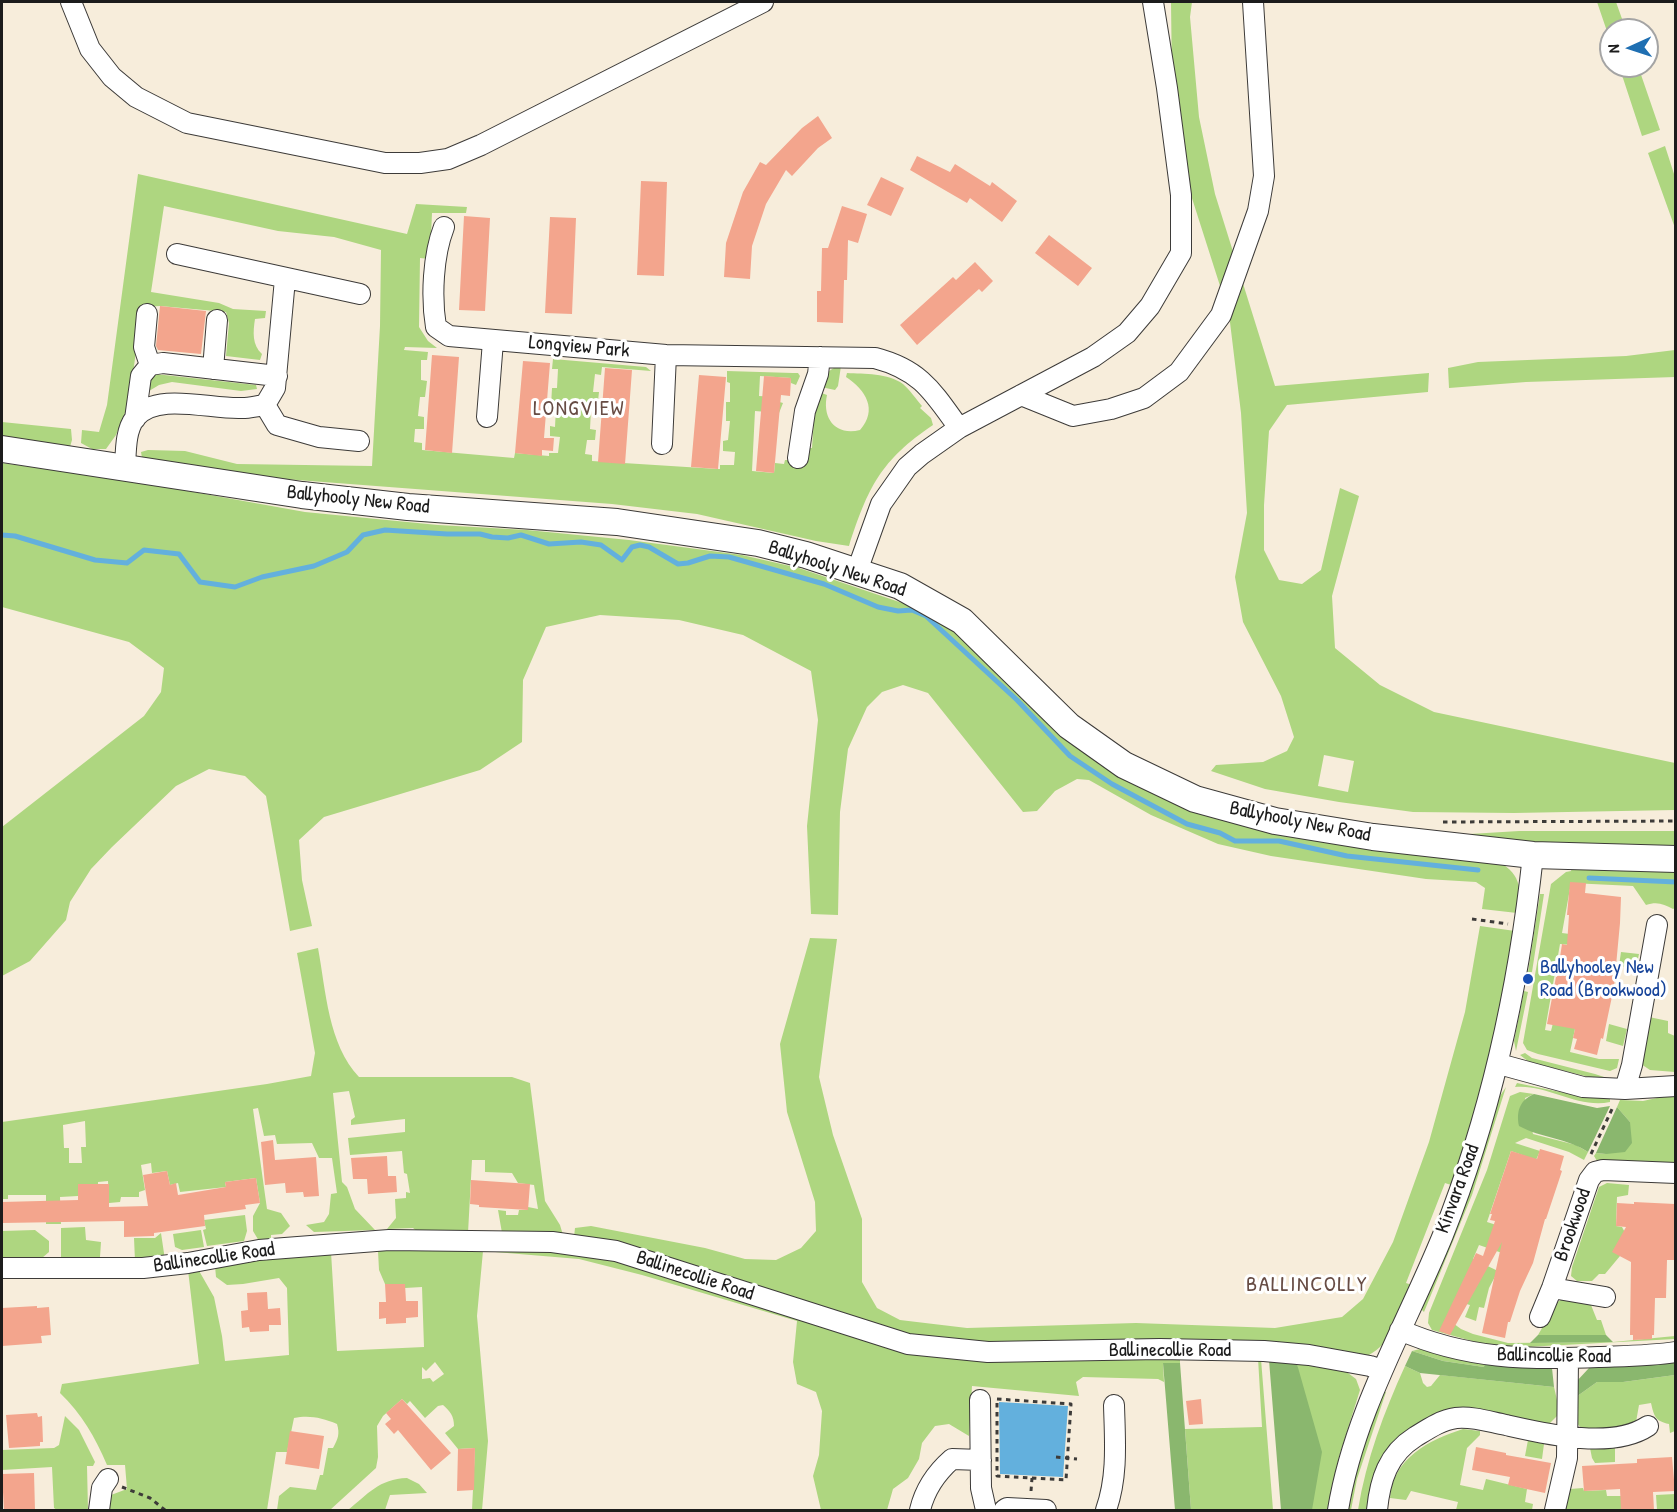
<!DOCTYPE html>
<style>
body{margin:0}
#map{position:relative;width:1677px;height:1512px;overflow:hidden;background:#f7eddb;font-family:"Patrick Hand",sans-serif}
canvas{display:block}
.frame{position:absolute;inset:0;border:3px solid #1c1c1c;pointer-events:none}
.north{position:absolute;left:1599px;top:18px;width:60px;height:60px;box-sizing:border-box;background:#fff;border:2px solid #a4a4a4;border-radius:50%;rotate:267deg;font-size:16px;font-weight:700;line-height:24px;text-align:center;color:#1c1c1c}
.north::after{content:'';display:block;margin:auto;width:21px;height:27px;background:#1f6fb2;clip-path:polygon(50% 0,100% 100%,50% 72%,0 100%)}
</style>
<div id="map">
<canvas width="1677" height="1512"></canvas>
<div class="frame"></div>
<div class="north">N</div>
</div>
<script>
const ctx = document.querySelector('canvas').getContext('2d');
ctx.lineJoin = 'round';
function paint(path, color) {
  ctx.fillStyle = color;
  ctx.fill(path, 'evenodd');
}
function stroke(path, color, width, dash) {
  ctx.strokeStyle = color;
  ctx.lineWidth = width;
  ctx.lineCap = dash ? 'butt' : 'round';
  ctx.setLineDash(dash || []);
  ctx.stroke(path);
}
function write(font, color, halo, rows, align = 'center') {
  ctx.font = font + ' "Patrick Hand",sans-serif';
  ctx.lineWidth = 6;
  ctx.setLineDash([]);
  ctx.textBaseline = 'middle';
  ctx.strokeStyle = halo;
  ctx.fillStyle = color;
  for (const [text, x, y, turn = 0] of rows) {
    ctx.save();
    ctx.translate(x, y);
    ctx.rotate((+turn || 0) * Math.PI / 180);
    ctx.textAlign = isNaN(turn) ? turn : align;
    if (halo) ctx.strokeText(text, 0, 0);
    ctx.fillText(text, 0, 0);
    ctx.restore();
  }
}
const green = new Path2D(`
 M1171,2H1192L1190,17L1199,117L1215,194L1275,386L1429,373L1428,392L1287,405L1269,431L1264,505V550L1279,580L1302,584L1321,570L1340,488L1359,496L1332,596L1335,648L1380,685L1434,712L1675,763V810L1514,813L1413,812L1339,802L1265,789L1211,771L1216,765L1263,762L1287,751L1294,737L1281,696L1243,622L1235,577L1247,513L1241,413L1229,314L1190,192L1172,81ZM1324,755L1354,761L1348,792L1318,786Z
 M1597,2H1616L1626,30H1611V43Z
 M1619,66H1638L1660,130L1642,136Z
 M1665,146L1675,177V228L1648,153Z
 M138,174L407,234L416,204L467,207L466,213H432L430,259L420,258L419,327L428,341L437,348L405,347L404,350L428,352L427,360H421V380L427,381L425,397H420L418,416L424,417V429H415L414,442L422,443V450L514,458L515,453L549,456V453H558L560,437L550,436V426L555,427L556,407L551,406L552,388H557L558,369H552L553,359L646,367L651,371L602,367L601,375L595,374L593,392H599L597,410H591L590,429L596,430L595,440H587L585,454L592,455V461L718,469H720V465H734L735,452L723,451V441L728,440L730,421H726V402H730V383L727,382V371L793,373H798L800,376L796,385L791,383V378L760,376L759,396L776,397V401L783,403L779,413L755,411L752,471L774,473L775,463L784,464L785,460H805L806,448H812L814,418L810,414L819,392L827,395C822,418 835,436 860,430C878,410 866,390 846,377L847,373C864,374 888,373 903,384C910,390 916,399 922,406L920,408L931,418L933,425C881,460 868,487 849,546L816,541L697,514L612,504L271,478L142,458L141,452L148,450L185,451L237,464L372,466L380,326L381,250L334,237L278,231L164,206L151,292L219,303L233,309L266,311L265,318L255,319C253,332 252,345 262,354L260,360L226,356L229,323L226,312L160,306L142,307L129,403L116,435L106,449H92L81,443L82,430L99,432L107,405Z
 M1675,350V377L1526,382L1449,388L1448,368L1478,362L1626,356Z
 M841,366L838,386L835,390L821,387C825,376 828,368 841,366Z
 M155,374L256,385L257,389L241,391L172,382L159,385L144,394L147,379Z
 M2,422L71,429L72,440L69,450L2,440Z
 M2,463L132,481L305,512L438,525L527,530L629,540L742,555L799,568L920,609L960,635L1060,734L1100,765L1210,817L1300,837L1495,860C1519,871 1524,889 1517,913L1482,909L1485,888L1476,882L1426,879L1271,856L1218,844L1151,815L1089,780L1077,779L1055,791L1037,811L1023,812L928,693L903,685L882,692L867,707L848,749L840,812L838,915L811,914L807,826L818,720L811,671L743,635L679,620L600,615L546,627L523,680L522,742L480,770L324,817L299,840L302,880L312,926L290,931L266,796L245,776L209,769L176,786L112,847L91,869L70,902L66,920L30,961L2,976V827L144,716L161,692L164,668L129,642L2,607Z
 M1519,831H1675V849L1592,847L1437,836Z
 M1572,866L1675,868V908L1673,909C1664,904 1657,901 1646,905L1633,886L1571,883L1562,933L1593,937L1571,945L1560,944L1545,1030L1551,1031L1554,1019L1578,1015L1570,1052L1599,1059H1619L1617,1068L1610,1071L1538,1054L1527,1050L1523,1043L1551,884L1566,872L1571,871Z
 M1540,894H1544L1532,972H1528Z
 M1480,926L1515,931L1492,1060L1454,1186L1445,1183L1406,1283L1412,1285C1402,1310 1394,1343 1367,1356L1039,1346L907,1338L574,1237L575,1228L591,1226L705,1248L745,1259L776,1260L801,1248L816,1231L815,1202L787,1112L780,1044L810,938L837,939L819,1077L833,1135L862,1219V1282L877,1308L900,1320L967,1328L1136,1323L1275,1328L1342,1317L1363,1299L1393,1242L1429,1142L1465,1012Z
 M318,948C326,991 328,1044 359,1077H512L530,1083L545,1201L560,1225L563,1235L502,1233L498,1210L506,1211V1215H518L519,1210H527L528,1207L538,1209L534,1185L518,1183L512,1173L485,1172V1160H472L468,1233L418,1232L413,1228L387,1229L396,1218L395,1199L406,1198V1192L410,1193L407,1174L404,1173L402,1151L350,1155L348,1138L405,1132V1119L351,1125V1120L355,1117L349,1091L333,1093L342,1182L347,1187L355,1209L375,1230L314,1232L306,1225L324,1222L329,1214L331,1194L337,1193L332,1158H319L312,1143L277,1144L275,1135L264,1136L258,1108L253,1109L267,1209L281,1213L290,1226L282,1234L271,1235V1240L259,1241L253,1231V1216L260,1203L256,1178L225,1182L226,1187L180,1192L178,1183L170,1185L167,1171L152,1173L151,1163L141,1165L145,1190L139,1192V1197H121L120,1202L109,1203L108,1181L98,1182V1185L78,1184V1196L60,1197L61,1224H46V1195H8V1199H3V1186H2V1122L267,1084L311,1076L315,1053L297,953ZM85,1121L86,1147H81L82,1163H69V1148H64L63,1125Z
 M1621,952L1639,954L1636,968L1619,966Z
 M1524,991L1528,992L1516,1051L1514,1041Z
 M1649,1017L1668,1021V1033L1675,1036V1072L1650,1070L1641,1064Z
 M1609,1024L1627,1029L1623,1046L1606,1041Z
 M1525,1053L1532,1058L1595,1074L1604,1077L1609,1082L1529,1062L1520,1055Z
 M1517,1083L1565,1093L1610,1099V1102C1578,1109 1547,1084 1515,1087Z
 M1506,1087L1472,1195L1424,1312L1422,1310L1423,1303L1468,1194L1500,1096Z
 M1520,1092L1534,1094L1525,1098L1533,1134L1576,1145L1588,1152L1584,1160L1569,1152L1526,1138L1515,1143L1540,1151L1536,1160L1511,1151L1487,1222L1512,1230L1505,1254L1479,1245L1473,1259L1498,1271L1489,1288L1484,1308L1479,1307L1476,1321L1465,1317L1470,1305L1463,1303L1446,1318L1461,1329L1473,1334L1508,1343L1613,1342L1675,1336V1339L1507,1348L1483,1344L1432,1330L1428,1323L1429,1313L1487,1170L1510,1096Z
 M1675,1094V1166L1597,1161L1594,1156L1596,1153L1606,1154L1630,1122L1617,1107L1620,1100L1643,1101Z
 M1607,1183L1629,1185L1628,1195L1617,1197L1616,1226L1622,1227L1638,1257L1620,1256L1605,1274H1599L1592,1281H1577L1571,1276L1572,1267L1599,1187Z
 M245,1215L247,1231L244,1241L207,1246L203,1230L206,1229L204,1220Z
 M85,1227L86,1240L101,1242L100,1257L97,1260H61V1228Z
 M35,1230L49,1241V1252L42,1258H2V1231Z
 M201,1230L204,1247L182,1250L175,1247L173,1234Z
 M161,1233L165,1260L135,1261L134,1238H155Z
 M489,1245L595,1256L641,1267L891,1347L1180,1357V1363H1163L1164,1382L1158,1379L1083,1377L1076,1382L1079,1396L972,1386L969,1436L949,1424L935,1426L922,1443L919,1459L908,1478L893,1489L887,1510H821L813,1476L819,1455L822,1411L816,1392L797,1384L793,1362L797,1321L642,1275L579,1259L483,1251L477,1316L488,1441L482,1510H472L475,1448L458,1449L445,1433L454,1426C454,1416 450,1411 443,1405L438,1406L425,1418L410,1401L407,1404L402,1399L383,1416L377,1426L378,1457L376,1468L330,1510H277L279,1496L290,1487L316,1490L320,1475H323L328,1448H333C338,1439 340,1434 337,1424C322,1418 310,1415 294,1418L287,1452H276L267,1510H106V1500L111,1495L127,1489L125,1465H107C95,1437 82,1414 60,1393L62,1384L199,1364L188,1270L198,1269L214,1297L222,1336L225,1361L289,1355L287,1288L279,1278L243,1284L227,1285L216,1277L215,1266L251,1259L331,1252L337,1351L424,1347L422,1287L405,1288V1284H385L379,1270L378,1251L411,1249L482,1251ZM435,1362L444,1374L433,1382L430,1378L422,1379V1367L426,1371Z
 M1561,1300H1574L1591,1305L1597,1320H1601L1606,1335H1538C1546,1324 1548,1306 1561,1300Z
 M1420,1349L1443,1355L1485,1361L1484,1367L1443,1361L1412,1351Z
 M1258,1358L1261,1359L1273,1510H1191L1185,1429L1262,1427Z
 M1297,1364L1344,1370L1356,1379L1360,1390L1339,1457L1328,1510H1312Z
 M1405,1366L1420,1373L1423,1383L1427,1387L1431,1386L1440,1375L1554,1387L1557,1400V1416L1549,1424L1417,1427L1371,1510H1358C1366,1460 1384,1412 1405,1366Z
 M1675,1375V1431L1670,1433L1669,1424C1655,1421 1654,1416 1651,1403L1639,1405L1636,1422L1631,1427C1617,1428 1581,1437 1576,1421C1575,1414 1576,1404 1576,1397L1597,1382H1623Z
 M1383,1391L1386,1392L1357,1479L1351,1510H1348L1353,1478Z
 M65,1416L79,1430L95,1462L93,1466H87L88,1510H57L54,1508L52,1467L2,1470V1450L54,1448L59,1445Z
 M1463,1429L1480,1431V1435L1467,1448L1460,1485L1483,1490L1486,1479L1527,1489L1525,1502L1533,1504L1532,1510H1456L1458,1502L1411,1491L1406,1500L1390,1498C1393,1458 1429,1440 1463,1429Z
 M1528,1440L1544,1444L1542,1459L1525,1456Z
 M1615,1446V1462L1595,1463L1592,1458L1590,1448Z
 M407,1478L419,1484L427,1493L390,1495L385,1510H348C368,1494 379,1479 407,1478Z
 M1583,1488L1584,1491L1606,1490L1607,1496H1623V1510H1565L1570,1489Z
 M1675,1494V1510H1657L1656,1495Z`);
const forest = new Path2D(`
 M1534,1094L1597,1108L1610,1106L1588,1152C1567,1138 1541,1138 1519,1126C1516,1111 1520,1100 1534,1094Z
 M1617,1107L1630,1122L1632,1143L1625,1152L1606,1154L1596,1153Z
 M1538,1335H1606L1613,1342L1530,1343Z
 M1412,1351L1443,1361L1484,1367L1485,1361L1552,1368L1554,1387L1420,1373L1405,1366Z
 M1675,1359V1375L1623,1382H1597L1576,1397V1382L1589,1368Z
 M1269,1360L1297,1364L1322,1452L1312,1510H1281Z
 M1163,1363H1180L1191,1510H1175Z`);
const water = new Path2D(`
 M999,1402L1068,1406L1063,1477L1000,1474Z`);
const stream = new Path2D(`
 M2,535L15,536L95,560L127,563L144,550L179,554L200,582L235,587L262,577L314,566L347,552L363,535L385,530L447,534H480L492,537L508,538L521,535L549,544L581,542L601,545L622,560L632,547L640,545L649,547L678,564L688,563L710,556L729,557L824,584L878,607L898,611L912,610L926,616L1017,700L1070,756L1112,784L1187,824L1220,833L1235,841H1279L1347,856L1478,870
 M1589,878L1676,882`);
const building = new Path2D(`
 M818,116L832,138L818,148L792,176L786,170L766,204L752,246L750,279L724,277L726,243L743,192L760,162L766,165L802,128Z
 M917,156L950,172L955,164L990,186L992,182L1017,201L1002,222L970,198L967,203L910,170Z
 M881,177L904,188L891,216L867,205Z
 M641,181L667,182L664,276L637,275Z
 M842,206L867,214L858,243L848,240L847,280H844L843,323L817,322V291H821L822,248H828Z
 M464,216L490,218L485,311L459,310Z
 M550,217L576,218L572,314L545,313Z
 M1049,235L1092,268L1078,286L1035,253Z
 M975,262L993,281L982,292L979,289L917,345L900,325L953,277L956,280Z
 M160,306L206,311L201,354L158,350L156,346Z
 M432,355L459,357L452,453L425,450Z
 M523,361L550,363L544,438H554L553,451L542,450V456L515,453Z
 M605,368L632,370L625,464L598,462Z
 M699,375L726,377L718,469L691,467Z
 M764,376L791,378L790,396L781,395L774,473L756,471Z
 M1570,882L1586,883L1585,893L1621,897L1620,923L1614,987L1603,1039L1601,1038L1597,1055L1574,1049L1577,1039L1573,1038L1575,1029L1547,1024L1556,977H1557L1562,944L1567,945L1569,915H1567Z
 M273,1140L275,1160L316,1157L319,1196L304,1197L303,1192L286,1193L285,1183L265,1185L261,1142Z
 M1540,1149L1564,1156L1560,1170L1562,1171L1546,1219H1545L1533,1263L1520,1291L1510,1322H1508L1505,1338L1482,1333L1502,1242L1450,1335L1439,1331L1476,1253L1483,1256L1495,1221L1490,1220L1492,1214H1490L1511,1151L1537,1159Z
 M387,1156L388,1176H396L397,1192L368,1194L367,1179H353L351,1158Z
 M167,1171L170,1185L176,1183L178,1195L226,1187L225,1182L256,1178L260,1203L245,1205L246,1209L204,1215L205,1226L154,1233V1236L124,1237V1221L2,1223V1202L78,1200V1184H109V1207L148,1206L143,1175Z
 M471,1180L530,1184L528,1210L479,1207V1205L470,1204Z
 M1634,1202L1675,1204L1676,1260H1667L1666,1298H1655L1654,1335H1652V1339L1633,1340V1335H1630L1631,1262L1612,1252L1626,1227L1616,1226L1617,1203L1634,1204Z
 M385,1284H405L406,1301H418V1317L406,1318V1323L386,1324V1318L379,1319V1302H386Z
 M267,1292L268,1309L280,1308L281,1325H269V1331L250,1332L249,1327L242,1328L241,1311L248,1310L247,1293Z
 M37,1306V1308L49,1307L51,1335L41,1336L42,1343L2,1346V1308Z
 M402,1399L451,1453L431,1470L398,1430L394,1434L385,1424L391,1419L386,1413Z
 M1201,1399L1203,1424L1189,1425L1186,1401Z
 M37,1413L38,1417L42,1416L43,1442H40V1446L9,1448L6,1415Z
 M290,1431L324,1436L319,1469L285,1464Z
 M1476,1447L1506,1453V1455L1551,1463L1545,1493L1508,1485L1510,1477L1472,1470Z
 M475,1448L474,1490L457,1491L458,1449Z
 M1672,1457L1675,1491L1653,1492L1654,1510H1621L1620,1489L1584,1491L1582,1466L1637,1463V1459Z
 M34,1473L35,1510H4L2,1474Z`);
const path = new Path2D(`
 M1443,822L1676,821
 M1472,919L1508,924
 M1591,1154L1613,1107
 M997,1399L1071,1404L1066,1480L997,1476Z
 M1056,1457L1077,1459
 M122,1487L150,1498L165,1510
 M1031,1491L1032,1478`);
const minor = new Path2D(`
 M71,2L90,49L112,77L136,97L187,123L385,163H420L448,159L481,145L763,2
 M444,227C433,255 431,297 436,327L449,336L666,355L875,358C921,370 933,392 959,428
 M177,254L360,294
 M147,314L144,347L150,365
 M213,369L217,320
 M1021,395L1073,416L1111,409L1144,398L1179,372L1221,315L1258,211L1264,176L1253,2
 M265,405L277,425L319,437L359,441
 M487,417L493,341
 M135,419L141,376L150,365L163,363L277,376
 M662,444L666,355
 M798,458L805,411L818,374L820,357
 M125,468C126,452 125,431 135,418C156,391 212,410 242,408C249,408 257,406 265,405L275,388L285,279
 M857,571L881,504L907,467L922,454L959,428L1093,357L1127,333L1150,306L1181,253V195L1167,88L1153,2
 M1499,1064L1583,1087L1625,1089L1676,1086
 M1625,1089L1632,1065L1657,925
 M2,1268H143L188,1263L259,1250L389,1240L552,1242L616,1251L908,1344L988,1352L1160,1349L1264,1351L1309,1355L1370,1366L1382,1370
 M1552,1288L1605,1297
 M1540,1317L1552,1288L1589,1180L1595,1172L1603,1170L1676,1173
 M1400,1330C1466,1359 1527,1360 1598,1357C1623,1356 1650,1356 1676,1352
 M980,1400L981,1488L986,1510
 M99,1510L102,1488L108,1479
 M920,1510C925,1489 936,1473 952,1459L981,1460
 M1004,1510L1007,1508L1046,1510
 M1106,1510C1118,1476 1115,1441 1114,1405
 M1338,1510C1354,1412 1406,1326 1443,1235C1492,1112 1519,986 1533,855
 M1377,1510C1380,1480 1388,1454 1415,1437C1428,1429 1441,1420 1456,1418C1473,1416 1490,1422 1506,1425C1546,1434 1612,1450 1648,1426
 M1555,1510L1567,1458L1568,1358`);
const major = new Path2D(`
 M2,449L302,495L408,507L617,522L758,543L806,555L900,586L962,621L1069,726L1124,765L1195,799L1275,821L1373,837L1533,855L1676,859`);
const markers = [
 [1528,979,6,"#1a4fb4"]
];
const streetNames = [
 ["Longview Park",579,347,5],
 ["Ballyhooly New Road",358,500,6],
 ["Ballyhooly New Road",837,569,18],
 ["Ballyhooly New Road",1300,822,11],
 ["Kinvara Road",1458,1189,-70],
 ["Brookwood",1573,1225,-71],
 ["Ballinecollie Road",214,1258,-8],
 ["Ballinecollie Road",695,1276,18],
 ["Ballinecollie Road",1170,1351],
 ["Ballincollie Road",1554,1356,1]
];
const transitNames = [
 ["Ballyhooley New",1540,968],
 ["Road (Brookwood)",1540,991]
];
const neighbourhoodNames = [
 ["LONGVIEW",579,409]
];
const quarterNames = [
 ["BALLINCOLLY",1307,1285]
];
paint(green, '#aed680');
paint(forest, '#8ab76e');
paint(water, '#63b0dd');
stroke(stream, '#63b0dd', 5);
paint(building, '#f3a58d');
stroke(minor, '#3d3b39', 22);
stroke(major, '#3d3b39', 28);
stroke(path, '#3d3b39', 3, [4.5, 4.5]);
stroke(minor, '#fff', 20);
stroke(major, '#fff', 26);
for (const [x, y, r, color] of markers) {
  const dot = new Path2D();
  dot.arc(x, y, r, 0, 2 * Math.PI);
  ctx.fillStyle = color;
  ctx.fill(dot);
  stroke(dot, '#fff', 2);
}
write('20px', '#1c1c1c', '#fff', streetNames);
write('20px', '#164399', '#fff', transitNames, 'left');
ctx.letterSpacing = '1.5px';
write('21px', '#674c44', '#fff', neighbourhoodNames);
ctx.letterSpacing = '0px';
ctx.letterSpacing = '1.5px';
write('22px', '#674c44', '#fff', quarterNames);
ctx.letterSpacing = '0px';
</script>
